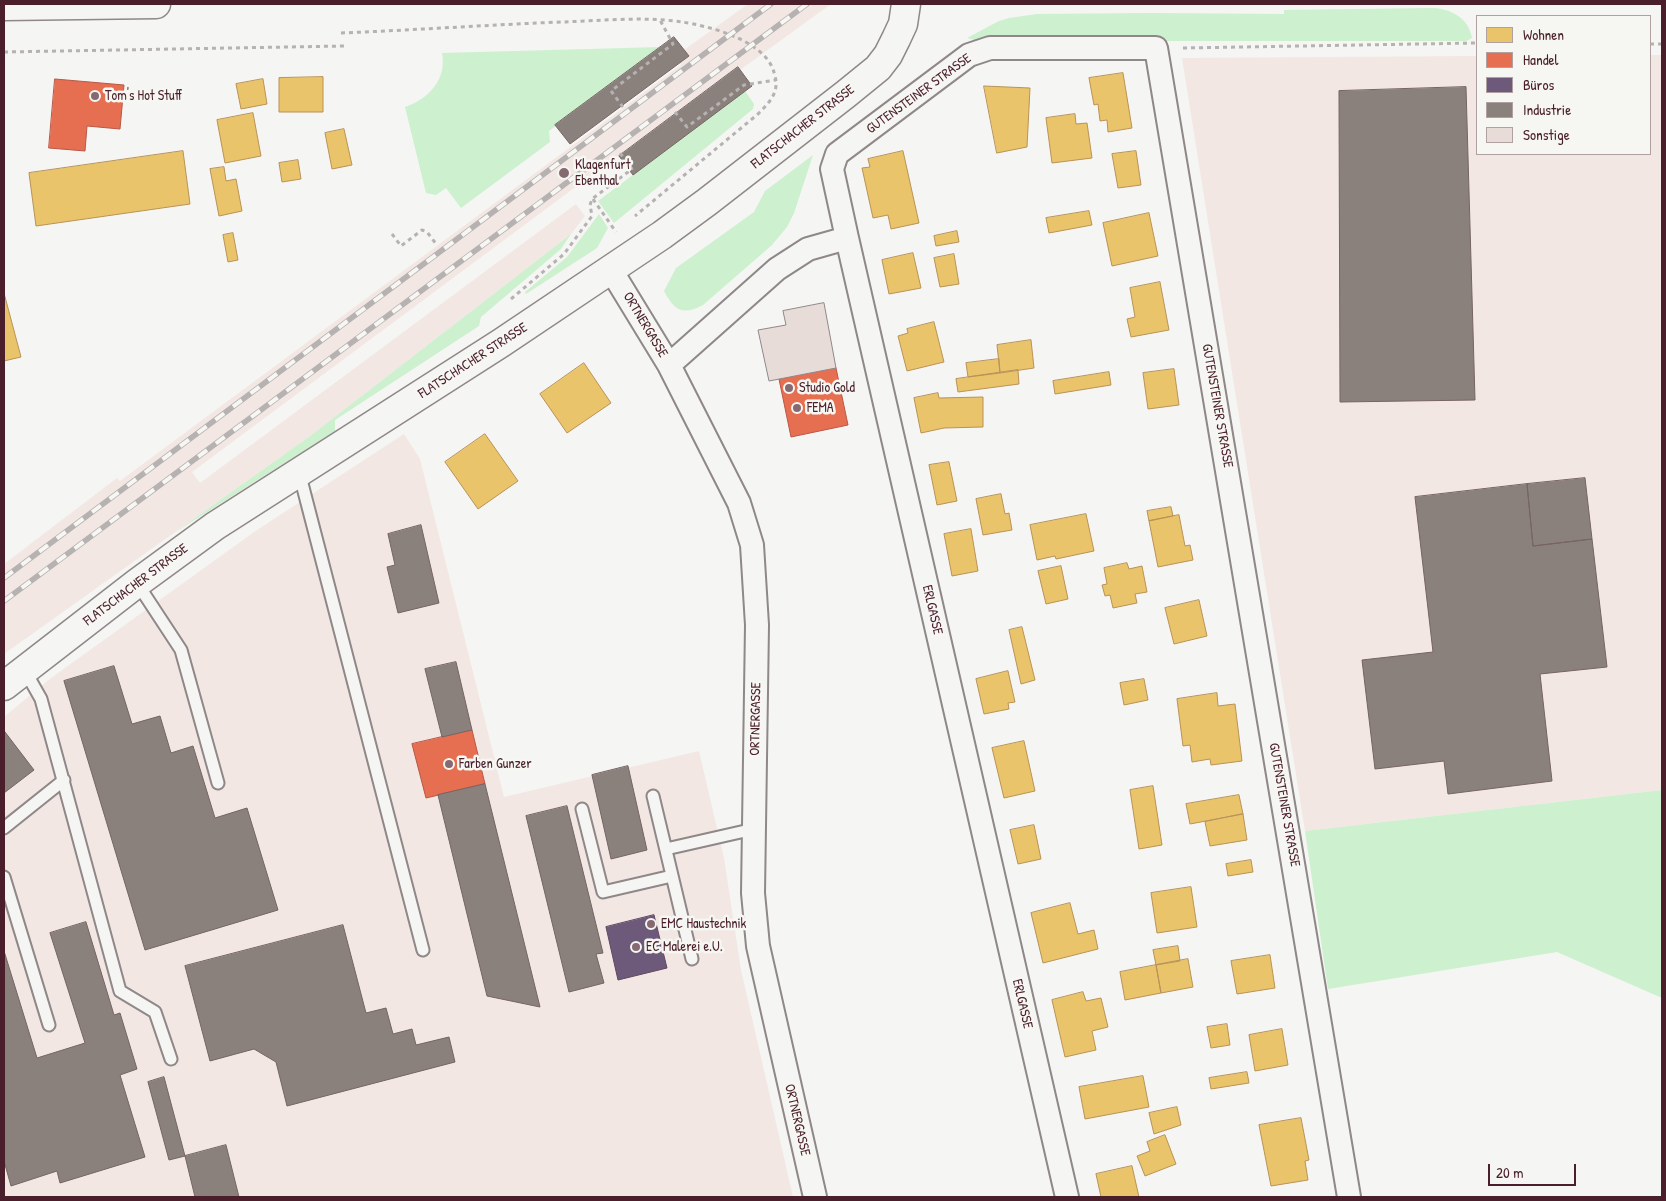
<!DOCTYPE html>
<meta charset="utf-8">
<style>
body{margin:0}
#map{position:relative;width:1666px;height:1201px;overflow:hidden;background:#f5f5f3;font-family:"Patrick Hand",sans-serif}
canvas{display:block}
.frame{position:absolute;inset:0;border:5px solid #4a1f2b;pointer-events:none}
.legend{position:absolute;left:1476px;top:15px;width:175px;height:140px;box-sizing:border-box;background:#f6f6f2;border:1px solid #b1a0a2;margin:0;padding:6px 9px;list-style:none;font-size:15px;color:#4a1f2b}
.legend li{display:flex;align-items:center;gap:10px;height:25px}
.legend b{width:25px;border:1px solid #b1a0a2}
.scale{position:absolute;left:1488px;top:1164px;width:88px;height:22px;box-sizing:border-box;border:2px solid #4a1f2b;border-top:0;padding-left:6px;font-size:15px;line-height:18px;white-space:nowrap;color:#4a1f2b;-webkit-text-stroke:4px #f6f6f2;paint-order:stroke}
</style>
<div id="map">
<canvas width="1666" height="1201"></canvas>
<div class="frame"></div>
<ul class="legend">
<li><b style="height:14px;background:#e9c46a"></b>Wohnen</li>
<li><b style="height:14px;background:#e76f51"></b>Handel</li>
<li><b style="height:14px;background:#6d597a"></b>Büros</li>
<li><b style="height:14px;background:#8a817c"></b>Industrie</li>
<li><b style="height:14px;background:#e7dcd8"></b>Sonstige</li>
</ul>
<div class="scale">20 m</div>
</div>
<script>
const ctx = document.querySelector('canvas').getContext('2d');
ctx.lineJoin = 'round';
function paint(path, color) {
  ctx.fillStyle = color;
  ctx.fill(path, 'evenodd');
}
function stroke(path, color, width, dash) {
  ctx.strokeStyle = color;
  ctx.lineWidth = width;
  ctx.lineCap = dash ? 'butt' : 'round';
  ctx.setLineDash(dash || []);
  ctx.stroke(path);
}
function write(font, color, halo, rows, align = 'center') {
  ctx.font = font + ' "Patrick Hand",sans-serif';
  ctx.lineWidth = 5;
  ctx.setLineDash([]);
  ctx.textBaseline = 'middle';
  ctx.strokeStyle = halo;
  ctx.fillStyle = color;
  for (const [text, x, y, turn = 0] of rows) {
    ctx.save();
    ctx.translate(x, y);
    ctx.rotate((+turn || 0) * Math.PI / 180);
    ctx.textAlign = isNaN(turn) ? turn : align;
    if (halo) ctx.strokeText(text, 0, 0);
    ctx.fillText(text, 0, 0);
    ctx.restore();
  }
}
const built = new Path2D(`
 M748,4H831L740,70L737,67L192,472L200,483L576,204L585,216L571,234L310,436L4,654V564L117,478L120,481L681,65L674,56L684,50Z
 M1650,55H1662V790L1305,831L1182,58L1477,56V154H1650Z
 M404,434L420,459L504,797L699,751L724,858L741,970L793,1197H4V717L51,678L257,530Z`);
const green = new Path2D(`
 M1433,8C1451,9 1469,18 1472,38L1466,41H978L967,38L999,21L1009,18L1037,14L1149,13L1284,14V10Z
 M661,47L549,131L550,142L461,208L446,188L436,195L426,193L405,107C429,99 447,79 442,53Z
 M745,91L754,104L753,109L614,223L598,201Z
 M813,155L794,213L787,227L772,245L703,305C682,316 674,310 664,291L676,268L754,212L765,191Z
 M599,214L608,228L597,248L526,294L525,292L567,257Z
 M571,234L561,249L481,317L479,326L335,420V431L174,533L310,436Z
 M1662,790V998L1557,952L1328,989L1305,831Z`);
const homes = new Path2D(`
 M1123,73L1132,128L1108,132L1107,120L1100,121L1098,104L1094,105L1089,78Z
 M323,77V112H279V78Z
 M263,79L267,104L241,109L236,84Z
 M984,86L1030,88L1027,147L997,153Z
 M253,113L261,156L225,163L217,120Z
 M1075,114L1076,124L1087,123L1092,158L1052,163L1046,118Z
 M344,129L352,165L332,169L325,133Z
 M183,151L190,204L36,226L29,173Z
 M903,151L919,223L891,229L888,215L873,218L862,168L870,167L868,159Z
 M1136,151L1141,185L1118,188L1112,154Z
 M298,160L301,179L282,182L279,163Z
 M224,167L226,181L236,179L242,211L219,216L210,169Z
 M1089,211L1092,225L1049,233L1046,218Z
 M1149,213L1158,256L1112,266L1103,223Z
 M957,231L959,242L936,246L934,236Z
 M233,233L238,260L228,262L223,235Z
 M913,253L921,288L889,294L882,260Z
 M954,254L959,284L940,287L934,258Z
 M1160,282L1169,330L1131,337L1127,319L1135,317L1130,288Z
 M4,293L21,357L4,361Z
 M934,322L944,362L907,371L898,336L908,333L907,329Z
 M1031,340L1034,368L1000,373L997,345Z
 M999,359L1000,373L968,377L966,363Z
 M584,363L611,403L567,433L540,394Z
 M1174,369L1179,405L1148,409L1143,373Z
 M1018,370L1019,384L958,392L956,379Z
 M1109,372L1111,385L1055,394L1053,381Z
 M938,393L939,398L983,397V427L944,428L921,433L914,398Z
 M485,434L518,481L478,509L445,462Z
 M949,462L957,501L937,505L929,465Z
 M1001,494L1005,514L1009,513L1012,530L983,535L976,499Z
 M1171,507L1173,516L1149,521L1147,511Z
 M1086,514L1094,551L1056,559L1055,556L1037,560L1030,525Z
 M1179,515L1185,546L1190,545L1193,560L1158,567L1149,521Z
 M971,529L978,571L952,576L944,534Z
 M1127,563L1129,569L1142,566L1147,592L1135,594L1137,603L1113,608L1110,595L1105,596L1102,585L1107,584L1104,568Z
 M1061,566L1068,599L1046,604L1038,571Z
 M1199,600L1207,636L1174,644L1165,608Z
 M1022,627L1035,680L1021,684L1009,630Z
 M1008,671L1015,702L1008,703L1009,709L984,714L976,679Z
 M1144,679L1148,700L1124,705L1120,683Z
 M1217,693L1218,706L1235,704L1242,761L1211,765L1210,759L1192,762L1190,745L1183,746L1177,699Z
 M1024,741L1035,791L1004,798L992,748Z
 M1153,786L1162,845L1139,849L1130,790Z
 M1239,795L1243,814L1190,824L1186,804Z
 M1243,814L1247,840L1210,846L1205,822Z
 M1034,825L1041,859L1018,864L1010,830Z
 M1251,860L1253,872L1228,876L1226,864Z
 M1191,887L1197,927L1157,933L1151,893Z
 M1070,903L1078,934L1094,930L1098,949L1043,963L1031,913Z
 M1178,946L1180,961L1156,965L1153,950Z
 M1270,955L1275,988L1237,994L1231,961Z
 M1188,959L1193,987L1161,993L1156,965Z
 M1156,965L1161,993L1125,1000L1120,972Z
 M1083,992L1086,1001L1101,998L1108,1027L1092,1031L1096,1050L1065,1057L1052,1000Z
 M1227,1024L1230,1045L1211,1048L1207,1027Z
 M1282,1029L1288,1065L1255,1071L1249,1035Z
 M1247,1072L1249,1083L1211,1089L1209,1078Z
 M1143,1076L1149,1107L1085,1119L1079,1087Z
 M1177,1107L1181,1125L1154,1134L1149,1113Z
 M1301,1118L1309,1160L1305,1161L1308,1180L1271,1186L1259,1125Z
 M1165,1135L1176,1164L1145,1176L1137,1156L1150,1151L1147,1142Z
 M1132,1166L1139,1197H1101L1096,1174Z`);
const shops = new Path2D(`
 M55,79L124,85L120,129L87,126L85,151L49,148Z
 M836,368L848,425L791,437L779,379Z
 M472,730L485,784L426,798L412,744Z`);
const offices = new Path2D(`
 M654,915L667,968L618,980L606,927Z`);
const industry = new Path2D(`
 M674,37L689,56L570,144L555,125Z
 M738,67L752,86L633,175L619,156Z
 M1466,87L1475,400L1340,402L1339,91Z
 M1585,478L1592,539L1533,546L1527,484Z
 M1527,484L1533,546L1592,539L1607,667L1540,674L1552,781L1448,794L1444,761L1375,769L1362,660L1433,652L1415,497Z
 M421,525L439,603L398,613L387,567L395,565L388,534Z
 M456,662L472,730L442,737L425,669Z
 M114,666L132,724L160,716L171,753L193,746L215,818L247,808L278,910L145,950L64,681Z
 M5,732L34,770L4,793V733Z
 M628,766L647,850L611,859L592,775Z
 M485,784L540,1007L487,996L438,795Z
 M567,806L603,953L596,954L604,983L569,992L526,816Z
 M86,922L114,1015L120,1013L137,1069L120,1075L145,1157L60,1183L57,1171L11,1186L4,1161V951L37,1058L85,1043L50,933Z
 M343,925L366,1013L386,1008L393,1034L412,1029L416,1045L449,1037L455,1062L287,1106L276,1062L254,1049L210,1061L185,966Z
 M164,1077L185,1156L169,1160L148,1082Z
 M226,1145L239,1197H195L185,1156Z`);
const building = new Path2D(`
 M824,303L836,368L769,381L758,330L786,325L783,311Z`);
const path = new Path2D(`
 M341,33C414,30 487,25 561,22C599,21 643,16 682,22C709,26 757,39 771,65C782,88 774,98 758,114L635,216
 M1650,44H1662
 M1183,48L1477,43
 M4,52L344,46
 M623,107L611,91L673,44L660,20
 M675,112L687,127L744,85L776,80
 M593,199L616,232
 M392,234L401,246L422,230L427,232L437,245
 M511,299L564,254L592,216L590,205L592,199L632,169L620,153`);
const lane = new Path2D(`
 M299,472L423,950
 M137,583L181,650L218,783
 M24,669L41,699L120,991L155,1012L171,1059
 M653,796L692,959
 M582,809L603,892L672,876
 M4,828L64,780
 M666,849L754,829
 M4,877L49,1025`);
const street = new Path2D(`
 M847,238L832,169L837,154L969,55L990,48H1156L1349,1197
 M611,270L669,365L739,503L752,545L757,625L753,893L758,946L815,1197
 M669,365L777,269L808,249L847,238L1067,1197`);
const secondary = new Path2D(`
 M4,6L156,4
 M4,686L137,583L215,526L501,343L662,235L707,202L846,94L878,68L888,55L896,39L903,24L906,4`);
const rail = new Path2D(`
 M4,578L771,4
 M4,601L807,4`);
const markers = [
 [95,96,5,"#866a71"],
 [564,173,6,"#866a71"],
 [789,388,5,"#866a71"],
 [797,408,5,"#866a71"],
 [449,764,5,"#866a71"],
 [651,924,5,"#866a71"],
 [636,947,5,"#866a71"]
];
const streetNames = [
 ["GUTENSTEINER STRASSE",919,94,-36],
 ["FLATSCHACHER STRASSE",803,127,-38],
 ["ORTNERGASSE",645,325,59],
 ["FLATSCHACHER STRASSE",473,361,-33],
 ["GUTENSTEINER STRASSE",1217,406,80],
 ["FLATSCHACHER STRASSE",136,585,-37],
 ["ERLGASSE",932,610,77],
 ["ORTNERGASSE",756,719,-89],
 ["GUTENSTEINER STRASSE",1284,805,80],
 ["ERLGASSE",1022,1004,77],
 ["ORTNERGASSE",797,1120,77]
];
const poiNames = [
 ["Tom's Hot Stuff",105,96],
 ["Klagenfurt",575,165],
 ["Ebenthal",575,181],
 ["Studio Gold",799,388],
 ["FEMA",807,408],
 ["Farben Gunzer",459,764],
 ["EMC Haustechnik",661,924],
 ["EC Malerei e.U.",646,947]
];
paint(built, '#f2e7e3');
paint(green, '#cdf0cf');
paint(homes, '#e9c46a');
stroke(homes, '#b99257', 1);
paint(shops, '#e76f51');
stroke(shops, '#b85746', 1);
paint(offices, '#6d597a');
stroke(offices, '#624862', 1);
paint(industry, '#8a817c');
stroke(industry, '#776464', 1);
paint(building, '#e7dcd8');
stroke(building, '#8f8788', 1);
stroke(lane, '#8f8788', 15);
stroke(street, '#8f8788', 26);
stroke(secondary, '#8f8788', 31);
stroke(path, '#b6b2b2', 3, [4, 4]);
stroke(lane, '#f5f5f3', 11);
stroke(street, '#f5f5f3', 22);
stroke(secondary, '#f5f5f3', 28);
stroke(rail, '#b6b2b2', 5.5);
stroke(rail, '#f6f6f2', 4, [11]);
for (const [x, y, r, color] of markers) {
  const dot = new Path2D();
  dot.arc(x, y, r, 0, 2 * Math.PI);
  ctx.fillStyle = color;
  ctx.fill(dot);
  stroke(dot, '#f6f6f2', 2);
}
write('14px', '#4a1f2b', '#f6f6f2', streetNames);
write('14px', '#4a1f2b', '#f6f6f2', poiNames, 'left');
</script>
